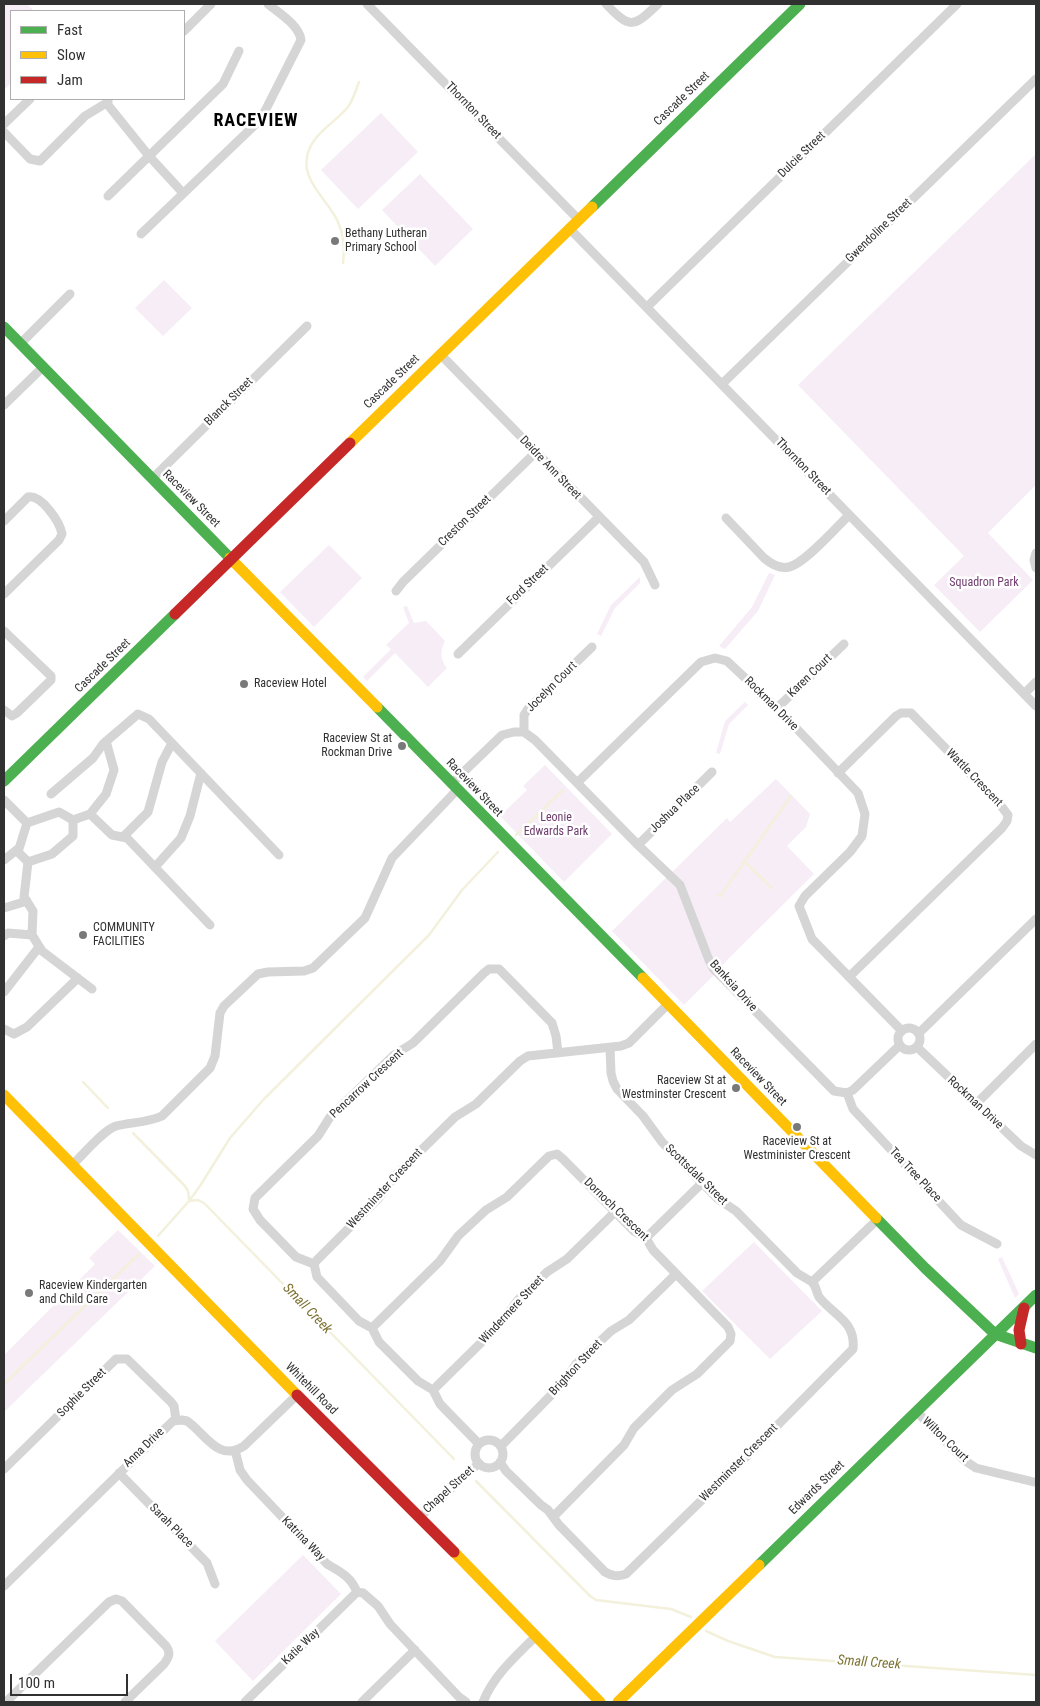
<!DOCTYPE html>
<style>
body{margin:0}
#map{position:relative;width:1040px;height:1706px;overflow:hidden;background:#fff;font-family:"Roboto Condensed",sans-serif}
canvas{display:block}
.frame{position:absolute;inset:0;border:5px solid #313131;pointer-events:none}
.legend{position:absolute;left:10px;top:10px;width:175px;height:90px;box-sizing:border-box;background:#fff;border:1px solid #adadad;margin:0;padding:6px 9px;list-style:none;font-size:15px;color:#313131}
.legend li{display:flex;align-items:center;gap:10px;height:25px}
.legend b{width:25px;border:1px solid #adadad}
.scale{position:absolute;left:10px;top:1674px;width:118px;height:22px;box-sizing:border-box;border:2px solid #313131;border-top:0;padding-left:6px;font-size:15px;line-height:18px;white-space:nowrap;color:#313131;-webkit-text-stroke:4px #fff;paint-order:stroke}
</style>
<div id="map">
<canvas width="1040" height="1706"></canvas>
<div class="frame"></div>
<ul class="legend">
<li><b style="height:6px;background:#4caf50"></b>Fast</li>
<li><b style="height:6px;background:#ffc107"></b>Slow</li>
<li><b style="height:6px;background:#c62828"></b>Jam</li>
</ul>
<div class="scale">100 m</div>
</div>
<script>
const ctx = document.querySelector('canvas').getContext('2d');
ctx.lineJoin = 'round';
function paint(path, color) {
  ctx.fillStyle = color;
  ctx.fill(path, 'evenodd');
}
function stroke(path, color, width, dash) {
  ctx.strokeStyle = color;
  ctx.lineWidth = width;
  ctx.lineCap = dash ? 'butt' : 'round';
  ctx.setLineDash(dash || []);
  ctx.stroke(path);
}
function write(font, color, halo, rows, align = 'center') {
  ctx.font = font + ' "Roboto Condensed",sans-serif';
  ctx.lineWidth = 5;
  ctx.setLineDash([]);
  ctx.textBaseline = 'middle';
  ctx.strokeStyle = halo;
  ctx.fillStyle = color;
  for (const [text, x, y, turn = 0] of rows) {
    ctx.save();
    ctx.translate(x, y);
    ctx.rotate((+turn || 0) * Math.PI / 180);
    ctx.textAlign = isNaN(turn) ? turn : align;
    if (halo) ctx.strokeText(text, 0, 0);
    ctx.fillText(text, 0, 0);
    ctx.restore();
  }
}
const green = new Path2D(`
 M4,4H27L34,11H11V83L4,90Z
 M381,113L418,152L358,209L321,170Z
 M1036,154V485L988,533L1033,580L980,632L934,585L964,556L798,385Z
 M420,174L473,229L435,266L382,210Z
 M164,280L192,308L163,336L135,308Z
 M329,545L362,578L314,627L280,592Z
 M769,573L775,575L758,611L725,649L719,646L752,607Z
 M640,577V583L615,608L601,636L597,634L611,605Z
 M407,606L414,623L426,621L445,641C440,651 440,660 447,668L428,687L395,653L367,681L363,677L391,649L386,645L409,623L403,607Z
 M745,702L748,705L729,724L720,754L716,753L725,721Z
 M545,765L612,834L564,882L500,816L527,790L523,786Z
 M776,779L810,814L806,827L787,846L814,874L729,958L710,979L684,1005L612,931L727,818L730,822Z
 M118,1230L155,1266L4,1412V1355L95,1264L89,1258Z
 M754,1242L822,1311L770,1359L702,1291Z
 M1002,1257L1019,1294L1015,1298L998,1259Z
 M303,1555L341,1594L253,1681L215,1641Z`);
const stream = new Path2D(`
 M343,263C345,249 344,235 338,222C329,201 302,182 307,157C311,134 335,123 348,107C353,100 356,90 359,82
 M516,835L563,790
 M744,861L772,888
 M718,895L720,896L791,796
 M83,1082L108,1108
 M133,1133L185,1186L188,1191L189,1199
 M189,1201L200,1186L230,1138L264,1099L429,935L462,890L498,852
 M158,1236L189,1201L198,1200L204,1203L454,1459
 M4,1384L139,1254
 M476,1481L590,1596L596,1600L671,1609L691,1617
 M706,1631L728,1641L775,1657L1036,1675`);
const street = new Path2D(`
 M367,4L578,219
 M606,4C630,29 633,28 658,4
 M184,31L211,4
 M108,99V105L149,156L183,193
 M4,124L30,99
 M4,132L30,159L40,161L85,116L108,102
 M108,196L223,84L239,51
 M569,228L1036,706
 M141,234L260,120L264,113L301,40C299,25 279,13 268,4
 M647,307L957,4
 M20,344L70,294
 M440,354L644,562L655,585
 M722,384L1036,79
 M4,405L43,367
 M152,479L307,326
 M726,518L764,558C771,564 780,569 789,567C804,564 837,527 849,515
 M4,521L28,497C41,494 60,522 62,534L59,540L4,594
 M1036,553L1034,560L1036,568
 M396,591L403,582L535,453
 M4,631L51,676V680L17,713L12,716L4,710
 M458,654L599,517
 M1024,694L1036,682
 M777,708L844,644
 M524,732V715L528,709L592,647
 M838,773L896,716L901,713H911L998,802L1008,815L1007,821L1002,828L849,977
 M578,782L701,662L715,658L727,661L777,708L858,793L865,814L862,836L850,852L805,896L799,906L812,939L902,1031
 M451,784L502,735L514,732H524L535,740L638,845L680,885L709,960L713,968L834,1091L847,1093L853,1090L900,1045
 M51,794L93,758L103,744L138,714L149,719L279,855
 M4,800L27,823
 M59,812L73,820V836L52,854L28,862L18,852L27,823Z
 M90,814L106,794L114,770L106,741
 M73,820L90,814L112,835L127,838L210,925
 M123,837L148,812L162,762L172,743
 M638,845L712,772
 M4,860L19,848
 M28,862L24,897L33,911L32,935L42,951L92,989
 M155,867L181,838L190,816L201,773
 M4,908L27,901
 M4,936L8,933L32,935
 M4,992L39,947
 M898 1039a11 11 0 1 1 22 0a11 11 0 1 1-22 0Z
 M4,1029L14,1034L27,1027L78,978
 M919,1033L1036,919
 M917,1047L1021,1146L1036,1155
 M610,1048L611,1073L613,1081L617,1089L643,1116L662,1142L718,1199L736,1211L797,1273L812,1282
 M847,1093L853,1109L961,1225L997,1244
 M976,1104L1036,1044
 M72,1165C84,1154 102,1131 116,1126C131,1122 147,1123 162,1116L210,1068L215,1056L220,1013L224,1006L258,974L268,972L304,971L313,968L365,918L392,858L457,790
 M646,1238L702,1183
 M314,1264L296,1257L260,1220L253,1209L255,1198L318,1136L330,1117L394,1055L413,1043L484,973L489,969H499L552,1023L556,1036L558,1053
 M372,1328L440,1261L458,1236L486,1210L507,1197L549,1156L557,1154L563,1159L634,1231L646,1238L653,1250L728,1327L731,1334L730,1341L697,1374L672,1390L634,1428L624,1445L554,1516
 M433,1390L499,1325L518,1300L547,1272L567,1259L616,1211
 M916,1411L964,1460L976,1468L1034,1482
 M475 1454a14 14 0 1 1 28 0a14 14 0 1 1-28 0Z
 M479,1444L440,1404L433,1390L418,1381L379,1342L372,1328L359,1321L317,1277L314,1264L317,1260L378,1199L395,1176L455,1117L476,1104L520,1061L528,1056L621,1046L629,1043L668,1004
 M501,1446L563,1383L576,1364L611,1331L629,1320L676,1274
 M235,1450L240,1470L247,1480L327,1564C341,1572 351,1577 357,1592L363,1593L378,1606L390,1624L459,1697L466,1702
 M500,1462L506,1471L541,1505L548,1510L559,1525L605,1572C612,1576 617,1577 626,1574L748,1455L853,1349C856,1321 833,1315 819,1297C816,1292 817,1287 812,1282L878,1219
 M4,1469L116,1359H127L171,1402L174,1406L176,1420
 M119,1473L207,1563L215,1584
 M420,1517L479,1463
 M4,1586L173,1421L182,1420L187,1421C205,1433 218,1463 244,1446L297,1395
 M6,1702L109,1602L116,1599L122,1601L166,1646C171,1653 169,1657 164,1664L125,1702
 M245,1702L357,1592
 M362,1702L415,1650
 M483,1702C494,1675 515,1657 535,1637`);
const fast = new Path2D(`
 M592,207L800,4
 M4,327L230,558
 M377,707L643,978
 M4,781L175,614
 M876,1218L925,1268L995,1334L1036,1348
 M759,1565L1036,1295`);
const slow = new Path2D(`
 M350,443L592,207
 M230,558L377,707
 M643,978L876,1218
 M4,1095L297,1395
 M454,1552L600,1702
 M618,1702L759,1565`);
const jam = new Path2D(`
 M175,614L350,443
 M1021,1344L1019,1330L1024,1308
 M297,1395L454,1552`);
const markers = [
 [335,241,5,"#797979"],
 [244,684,5,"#797979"],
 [402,746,5,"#797979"],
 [83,935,5,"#797979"],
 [736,1088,5,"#797979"],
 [797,1127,5,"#797979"],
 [29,1293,5,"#797979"]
];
const streetNames = [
 ["Cascade Street",682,99,-44],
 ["Thornton Street",473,111,46],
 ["Dulcie Street",802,155,-44],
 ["Gwendoline Street",879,231,-44],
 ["Cascade Street",392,382,-44],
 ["Blanck Street",229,402,-45],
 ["Thornton Street",803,467,46],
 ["Deidre Ann Street",550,468,46],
 ["Raceview Street",191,499,45],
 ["Creston Street",465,521,-44],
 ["Ford Street",528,585,-44],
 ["Cascade Street",103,666,-44],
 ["Karen Court",810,676,-44],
 ["Jocelyn Court",552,687,-45],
 ["Rockman Drive",771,704,45],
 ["Wattle Crescent",974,778,46],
 ["Raceview Street",474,788,46],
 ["Joshua Place",675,809,-44],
 ["Banksia Drive",733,986,48],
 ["Raceview Street",758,1077,46],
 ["Pencarrow Crescent",367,1084,-43],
 ["Rockman Drive",975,1103,43],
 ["Scottsdale Street",696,1175,44],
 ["Tea Tree Place",915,1175,47],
 ["Westminster Crescent",385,1189,-47],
 ["Dornoch Crescent",616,1210,44],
 ["Windermere Street",512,1310,-47],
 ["Brighton Street",576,1368,-47],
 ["Whitehill Road",311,1389,45],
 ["Sophie Street",82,1393,-45],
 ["Wilton Court",945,1440,44],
 ["Anna Drive",144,1448,-44],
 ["Westminster Crescent",739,1463,-45],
 ["Edwards Street",817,1488,-44],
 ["Chapel Street",449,1490,-42],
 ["Sarah Place",171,1526,45],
 ["Katrina Way",303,1539,46],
 ["Katie Way",301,1647,-44]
];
const poiNames = [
 ["Bethany Lutheran",345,234],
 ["Primary School",345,248],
 ["Raceview Hotel",254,684],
 ["Raceview St at",392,739,"right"],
 ["Rockman Drive",392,753,"right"],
 ["COMMUNITY",93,928],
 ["FACILITIES",93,942],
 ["Raceview St at",726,1081,"right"],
 ["Westminster Crescent",726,1095,"right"],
 ["Raceview St at",797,1142,"center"],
 ["Westminister Crescent",797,1156,"center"],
 ["Raceview Kindergarten",39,1286],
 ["and Child Care",39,1300]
];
const parkNames = [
 ["Squadron Park",984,583],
 ["Leonie",556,818],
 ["Edwards Park",556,832]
];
const waterNames = [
 ["Small Creek",307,1309,46],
 ["Small Creek",869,1663,4]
];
const districtNames = [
 ["RACEVIEW",256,121]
];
paint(green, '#f6edf6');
stroke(stream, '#f3f0db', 2.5);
stroke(street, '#d5d5d5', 9);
stroke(fast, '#4caf50', 11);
stroke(slow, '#ffc107', 11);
stroke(jam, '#c62828', 11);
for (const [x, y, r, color] of markers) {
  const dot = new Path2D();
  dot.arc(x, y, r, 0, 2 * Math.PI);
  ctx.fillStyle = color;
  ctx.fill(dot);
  stroke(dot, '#fff', 2);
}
write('12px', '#313131', '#fff', streetNames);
write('12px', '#313131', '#fff', poiNames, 'left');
write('12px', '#6f3c6e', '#fff', parkNames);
write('italic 14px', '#7d7333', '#fff', waterNames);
ctx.letterSpacing = '1px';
write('bold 18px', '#000', '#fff', districtNames);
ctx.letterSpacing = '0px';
</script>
